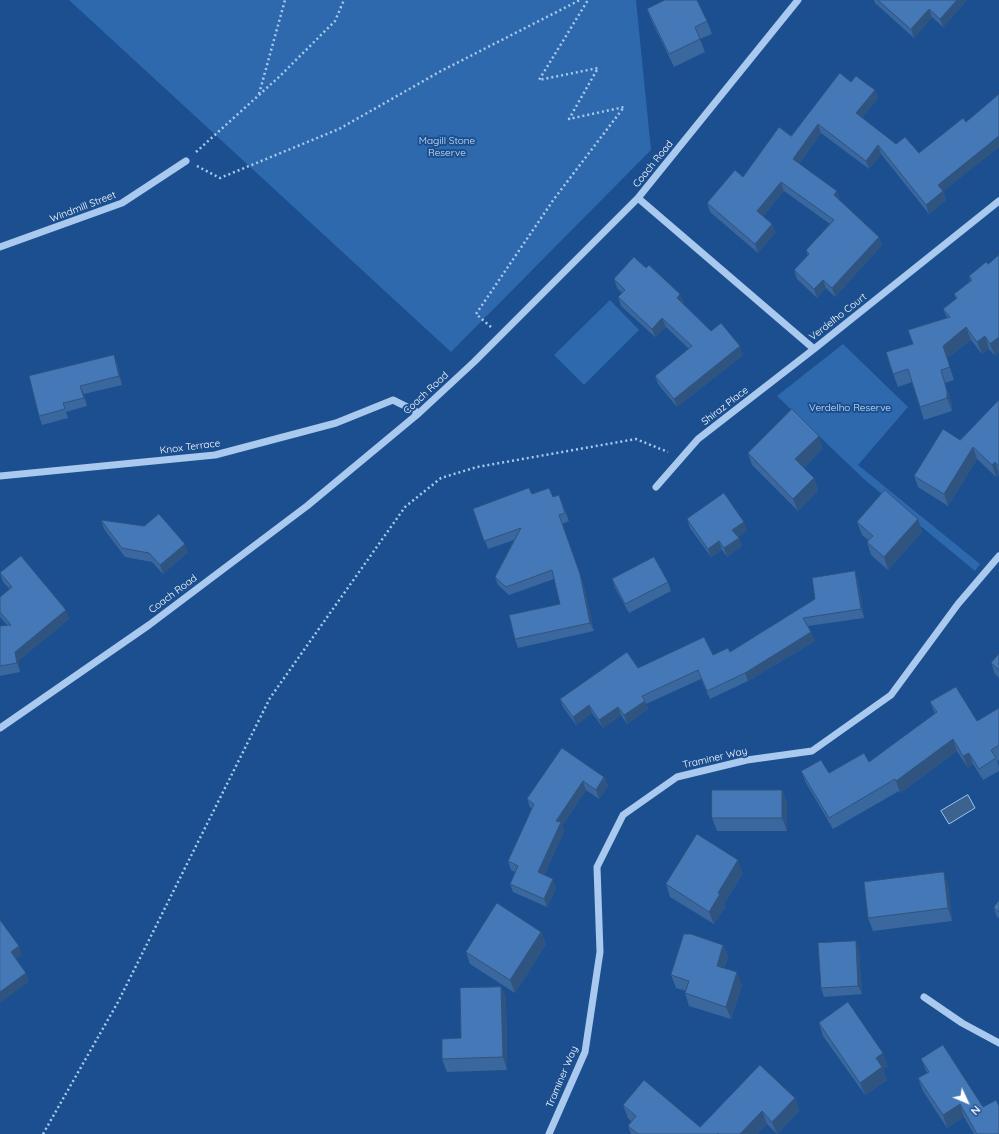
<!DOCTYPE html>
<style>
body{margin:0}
#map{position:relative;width:999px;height:1134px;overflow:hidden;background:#1b4f8f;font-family:Quicksand,sans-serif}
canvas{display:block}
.north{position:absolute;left:947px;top:1082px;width:40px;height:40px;-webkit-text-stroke:3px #1b4f8f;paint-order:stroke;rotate:134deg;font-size:11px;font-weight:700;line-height:16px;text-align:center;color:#fff}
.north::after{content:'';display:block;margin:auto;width:14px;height:18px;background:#fff;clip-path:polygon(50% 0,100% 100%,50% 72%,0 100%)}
</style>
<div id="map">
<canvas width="999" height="1134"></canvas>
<div class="north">N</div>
</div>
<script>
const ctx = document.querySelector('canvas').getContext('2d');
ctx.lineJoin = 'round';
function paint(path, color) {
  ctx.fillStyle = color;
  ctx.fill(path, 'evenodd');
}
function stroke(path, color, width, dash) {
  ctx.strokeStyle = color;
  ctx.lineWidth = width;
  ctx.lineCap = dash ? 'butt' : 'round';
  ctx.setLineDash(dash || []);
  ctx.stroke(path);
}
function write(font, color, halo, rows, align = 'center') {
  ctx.font = font + ' Quicksand,sans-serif';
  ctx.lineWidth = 4;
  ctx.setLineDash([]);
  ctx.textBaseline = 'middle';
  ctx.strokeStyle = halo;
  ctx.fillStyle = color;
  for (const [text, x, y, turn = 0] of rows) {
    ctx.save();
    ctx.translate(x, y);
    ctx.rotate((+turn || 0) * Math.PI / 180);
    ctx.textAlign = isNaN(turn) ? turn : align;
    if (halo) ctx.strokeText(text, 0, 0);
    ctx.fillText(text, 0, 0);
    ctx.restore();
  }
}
const green = new Path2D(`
 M69,0H636L651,150L451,352Z
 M610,300L639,330L584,385L554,355Z
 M843,344L908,407L858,465L980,564L975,571L865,480L777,396Z`);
const water = new Path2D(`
 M968,795L975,808L949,824L941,811Z`);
const path = new Path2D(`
 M259,94L285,0
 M196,152L280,76L335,21L344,0
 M197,166L220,178L339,129L441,71L580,0
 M491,327L476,314L554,199L624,107L569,119L598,68L539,80L588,0
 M43,1134L118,1002L270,698L405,507L441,478L477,467L636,439L668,452`);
const minor = new Path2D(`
 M638,198L814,349L999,201
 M0,247L122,203L186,161
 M0,476L215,455L336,423L393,400L419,413
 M656,487L698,439L814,349
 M0,728L149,625L307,506L419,413L474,362L638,198L798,0
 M924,997L962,1023L999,1043
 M549,1134L585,1052L600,952L597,867L623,815L677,777L747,760L812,751L891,695L958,604L999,556`);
const wall = new Path2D(`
 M874,0H967L943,27L932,17L914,38L875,3Z
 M647,9L707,21L712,34L700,39L705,52L674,67L652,22Z
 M851,82L875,90L878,98L862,118L896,144L919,153L966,122L999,147L943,191L946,200L929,214L881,154L869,169L821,133L799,164L840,199L839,200L879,237L882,245L835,297L826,288L817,298L797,279L794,270L808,256L806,250L830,224L784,191L763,216L772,224L775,233L758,253L710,212L707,203L743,177L791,136Z
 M986,262L995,356L989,349L982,354L971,340L947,358L954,380L945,383L952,404V411L924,420L912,382L898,387L893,374L913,344L947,318L943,309L956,299L954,294L970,281L969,276Z
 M646,268L680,294L684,303L683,304L711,331L743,355L677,407L658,384L655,376L689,349L666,327L655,337L621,306L618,297L622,293L617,288L614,279Z
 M117,363L122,385L84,394L87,406L66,412L68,418L42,425L39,416L29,376Z
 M999,400V474L996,477L977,459L948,506L918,487L914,476L960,440Z
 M823,448L804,468L814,478L818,491L798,511L752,465L748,453Z
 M532,494L553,497L559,495L569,521L562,524L583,583L594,631L518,648L515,639L560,604L554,579L509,595L498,585L495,577L514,540L488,549L473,509Z
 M687,519L747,530L738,537L742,546L727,557L722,550L711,557L690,528Z
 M918,519L922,532L888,570L871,555L867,542L868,540L862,535L857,522Z
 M101,520L144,526L188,552L163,574L152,562L125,557L104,529Z
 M855,571L858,580L864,618L808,626L811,632L815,641L748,681L710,699L701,679L646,704L648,709L627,724L621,715L603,728L592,713L576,725L563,707L560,699L638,668L730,652L815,599Z
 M0,573L69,619L18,661L20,672L0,676V626L7,625L0,617V597L10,589L3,582Z
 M612,579L668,582L671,591L629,613L615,588Z
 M991,663L999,670V678L995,674Z
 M930,702L977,721L999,708V760L997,761L999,767V771L983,780L973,764L968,768L957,751L900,793L899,791L833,829L806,783L801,771L829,773L869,762L935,714Z
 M562,748L604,777L608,786L599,799L586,790L562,826L564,831L544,875L556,888L547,907L513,892L510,884L515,872L511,870L508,861L532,809L530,807L527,799Z
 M782,790L787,803V831H717L712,818Z
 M743,873L724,904L725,907L714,924L670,897L666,884Z
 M948,885L952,921L873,931L868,918Z
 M999,900V918L997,917L994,908Z
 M541,932L546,944L515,993L470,964L466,952Z
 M723,945L728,957L724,968L742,985L731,1019L689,1006L685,993L686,991L676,988L671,975Z
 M859,950L862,994L824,997L821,988Z
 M501,987L506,999L507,1070L447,1072L442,1059L461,1038Z
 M819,1023L888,1066L883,1069L887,1080L865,1095L823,1036Z
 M921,1059L999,1134H974L964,1117L947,1128L923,1091L918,1078L927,1073Z
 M795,1098L799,1111L777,1134L767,1124L757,1134H631L628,1126L631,1121L628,1118L623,1105L700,1127Z`);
const shadedWall = new Path2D(`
 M957,0H967L943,27L940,19Z
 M929,9L932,17L914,38L911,29Z
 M875,90L878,98L859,122L856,113Z
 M818,124L821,133L796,168L793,159Z
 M999,136V147L941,193L938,185Z
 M878,145L881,154L869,169L866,161Z
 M781,182L784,191L760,220L757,211Z
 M837,191L840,199L837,203L834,195Z
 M943,191L946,200L929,214L926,205Z
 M772,224L775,233L758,253L755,244Z
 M879,237L882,245L835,297L832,288Z
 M823,280L826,288L817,298L814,289Z
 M680,294L684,303L680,307L677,298Z
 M662,318L666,327L655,337L652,329Z
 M966,327L971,340L947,358L954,380L943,346Z
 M985,336L989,349L982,354L977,342Z
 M999,337V353L995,356L990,344Z
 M740,346L743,355L677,407L674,399Z
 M114,355L117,363L122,385L119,376Z
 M941,370L952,404V411L947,398Z
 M80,386L84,394L87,406L84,398Z
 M819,436L823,448L800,472L795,459Z
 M973,447L977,459L948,506L944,494Z
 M995,462L999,473L996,477L992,465Z
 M814,478L818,491L798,511L793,499Z
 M918,519L922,532L888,570L884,557Z
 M744,522L747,530L736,538L732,530Z
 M562,524L583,583L594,631L590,623Z
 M739,538L742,546L727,557L724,548Z
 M719,541L722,550L711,557L708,549Z
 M185,544L188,552L163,574L160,565Z
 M855,571L858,580L864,618L861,609Z
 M66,610L69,619L18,661L20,672L17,663L15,652Z
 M811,632L815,641L748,681L745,673Z
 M645,701L648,709L627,724L624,715Z
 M589,705L592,713L576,725L573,717Z
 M618,707L621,715L603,728L599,720Z
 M953,739L957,751L900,793L896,781Z
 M969,753L973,764L968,768L963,756Z
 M604,777L608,786L599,799L596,790Z
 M583,781L586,790L562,826L564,831L541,881L538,872L556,821Z
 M782,790L787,803V831L782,818Z
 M738,860L743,873L724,904L725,907L714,924L709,912L718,893Z
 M944,872L948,885L952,921L948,908Z
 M553,879L556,888L547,907L544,899Z
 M541,932L546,944L515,993L510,980Z
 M856,941L859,950L862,994L858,986Z
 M723,945L728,957L721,979L717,966Z
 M19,946L22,955L14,961L11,952Z
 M737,972L742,985L731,1019L726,1007Z
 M26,973L29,982L0,1003V992Z
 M501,987L506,999L507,1070L503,1057Z
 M883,1053L888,1066L883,1069L887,1080L865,1095L860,1083L876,1058Z
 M795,1098L799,1111L777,1134L772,1122Z
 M960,1104L964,1117L947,1128L943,1115Z
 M762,1111L767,1124L757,1134H740Z`);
const building = new Path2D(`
 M665,0H697L707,21L695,27L700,39L669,54L647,9Z
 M878,0H957L940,19L929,9L911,29Z
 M840,73L851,82L856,76L875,90L856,113L896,144L905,137L919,153L963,118L966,122L999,94V136L938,185L943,191L926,205L878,145L866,161L818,124L793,159L837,191L834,195L879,237L832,288L823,280L814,289L794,270L809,254L806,250L834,220L781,182L757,211L772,224L755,244L707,203L735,170L743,177L779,127L791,136Z
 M999,255V337L990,344L985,336L977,342L966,327L943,346L950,367L941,370L947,391V398L920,407L908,369L893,374L886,352L913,344L908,330L950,317L943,309L957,298L954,294L972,280L969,276L986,262L988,264Z
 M634,257L646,268L649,265L680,294L677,298L711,331L721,323L740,346L674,399L655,376L692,346L662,318L652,329L618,297L625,290L614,279Z
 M114,355L119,376L80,386L84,398L63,403L65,409L39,416L29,376Z
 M999,400V466L995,462L992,465L973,447L944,494L914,476L943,429L960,440Z
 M792,409L819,436L795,459L814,478L793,499L748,453Z
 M529,488L532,494L549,488L553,497L559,495L565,513L559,515L580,574L590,623L515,639L509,615L560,604L552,570L506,587L495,577L521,528L484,541L473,509Z
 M885,490L918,519L884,557L867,542L873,536L857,522Z
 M724,493L744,522L732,530L739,538L724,548L719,541L708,549L687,519Z
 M159,514L185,544L160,565L149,553L122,548L101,520L144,526Z
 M21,556L66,610L15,652L17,663L0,666V626L11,625L0,612V597L12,587L0,573Z
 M654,557L668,582L625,604L612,579Z
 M855,571L861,609L803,618L811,632L745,673L707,691L698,670L642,696L645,701L624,715L618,707L599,720L589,705L573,717L560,699L627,652L638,668L704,637L713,655L728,648L730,652L815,599L812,578Z
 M999,654V670L991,663Z
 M956,687L977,721L999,708V745L991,750L996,758L979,769L969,753L963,756L953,739L896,781L895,779L829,818L801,771L821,760L829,773L864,753L869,762L937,712L930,702Z
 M562,748L604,777L596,790L583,781L556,821L561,822L538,872L553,879L544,899L510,884L518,866L508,861L534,804L527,799Z
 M712,790H782V818H712Z
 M697,834L738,860L718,893L720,894L709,912L666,884Z
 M944,872L948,908L868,918L864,882Z
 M999,900V912L994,908Z
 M497,903L541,932L510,980L466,952Z
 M0,920L19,946L11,952L26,973L0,992Z
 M684,934H691L723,945L717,966L737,972L726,1007L685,993L689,981L671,975Z
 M856,941L858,986L821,988L818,943Z
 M501,987L503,1057L442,1059V1039L461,1038L460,988Z
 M848,1002L883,1053L876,1058L882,1067L860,1083L819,1023Z
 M943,1045L983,1107L996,1100L999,1106V1134H977L960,1104L943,1115L918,1078L929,1072L921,1059Z
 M760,1065L795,1098L772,1122L762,1111L740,1134H719L718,1133L717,1134H638L628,1126L636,1116L623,1105L644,1080L700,1127Z`);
const parkNames = [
 ["Magill Stone",447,141],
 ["Reserve",447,153],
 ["Verdelho Reserve",850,408]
];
const streetNames = [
 ["Coach Road",653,164,-51],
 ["Windmill Street",83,207,-21],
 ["Verdelho Court",838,317,-38],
 ["Coach Road",426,393,-43],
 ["Shiraz Place",725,406,-38],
 ["Knox Terrace",190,447,-7],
 ["Coach Road",173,594,-37],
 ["Traminer Way",715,758,-13],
 ["Traminer Way",562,1077,-67]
];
paint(green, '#2e69ad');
paint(water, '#3c6290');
stroke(water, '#9cc4f0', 1);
stroke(path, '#a9c9ee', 2.5, [2, 3]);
stroke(minor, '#a9c9ee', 7);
paint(wall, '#3a679d');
paint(shadedWall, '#305480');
paint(building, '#4478b7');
stroke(building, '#305480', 1);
write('10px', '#cfe3fa', '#1b4f8f', parkNames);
write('10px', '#fff', '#1b4f8f', streetNames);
</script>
